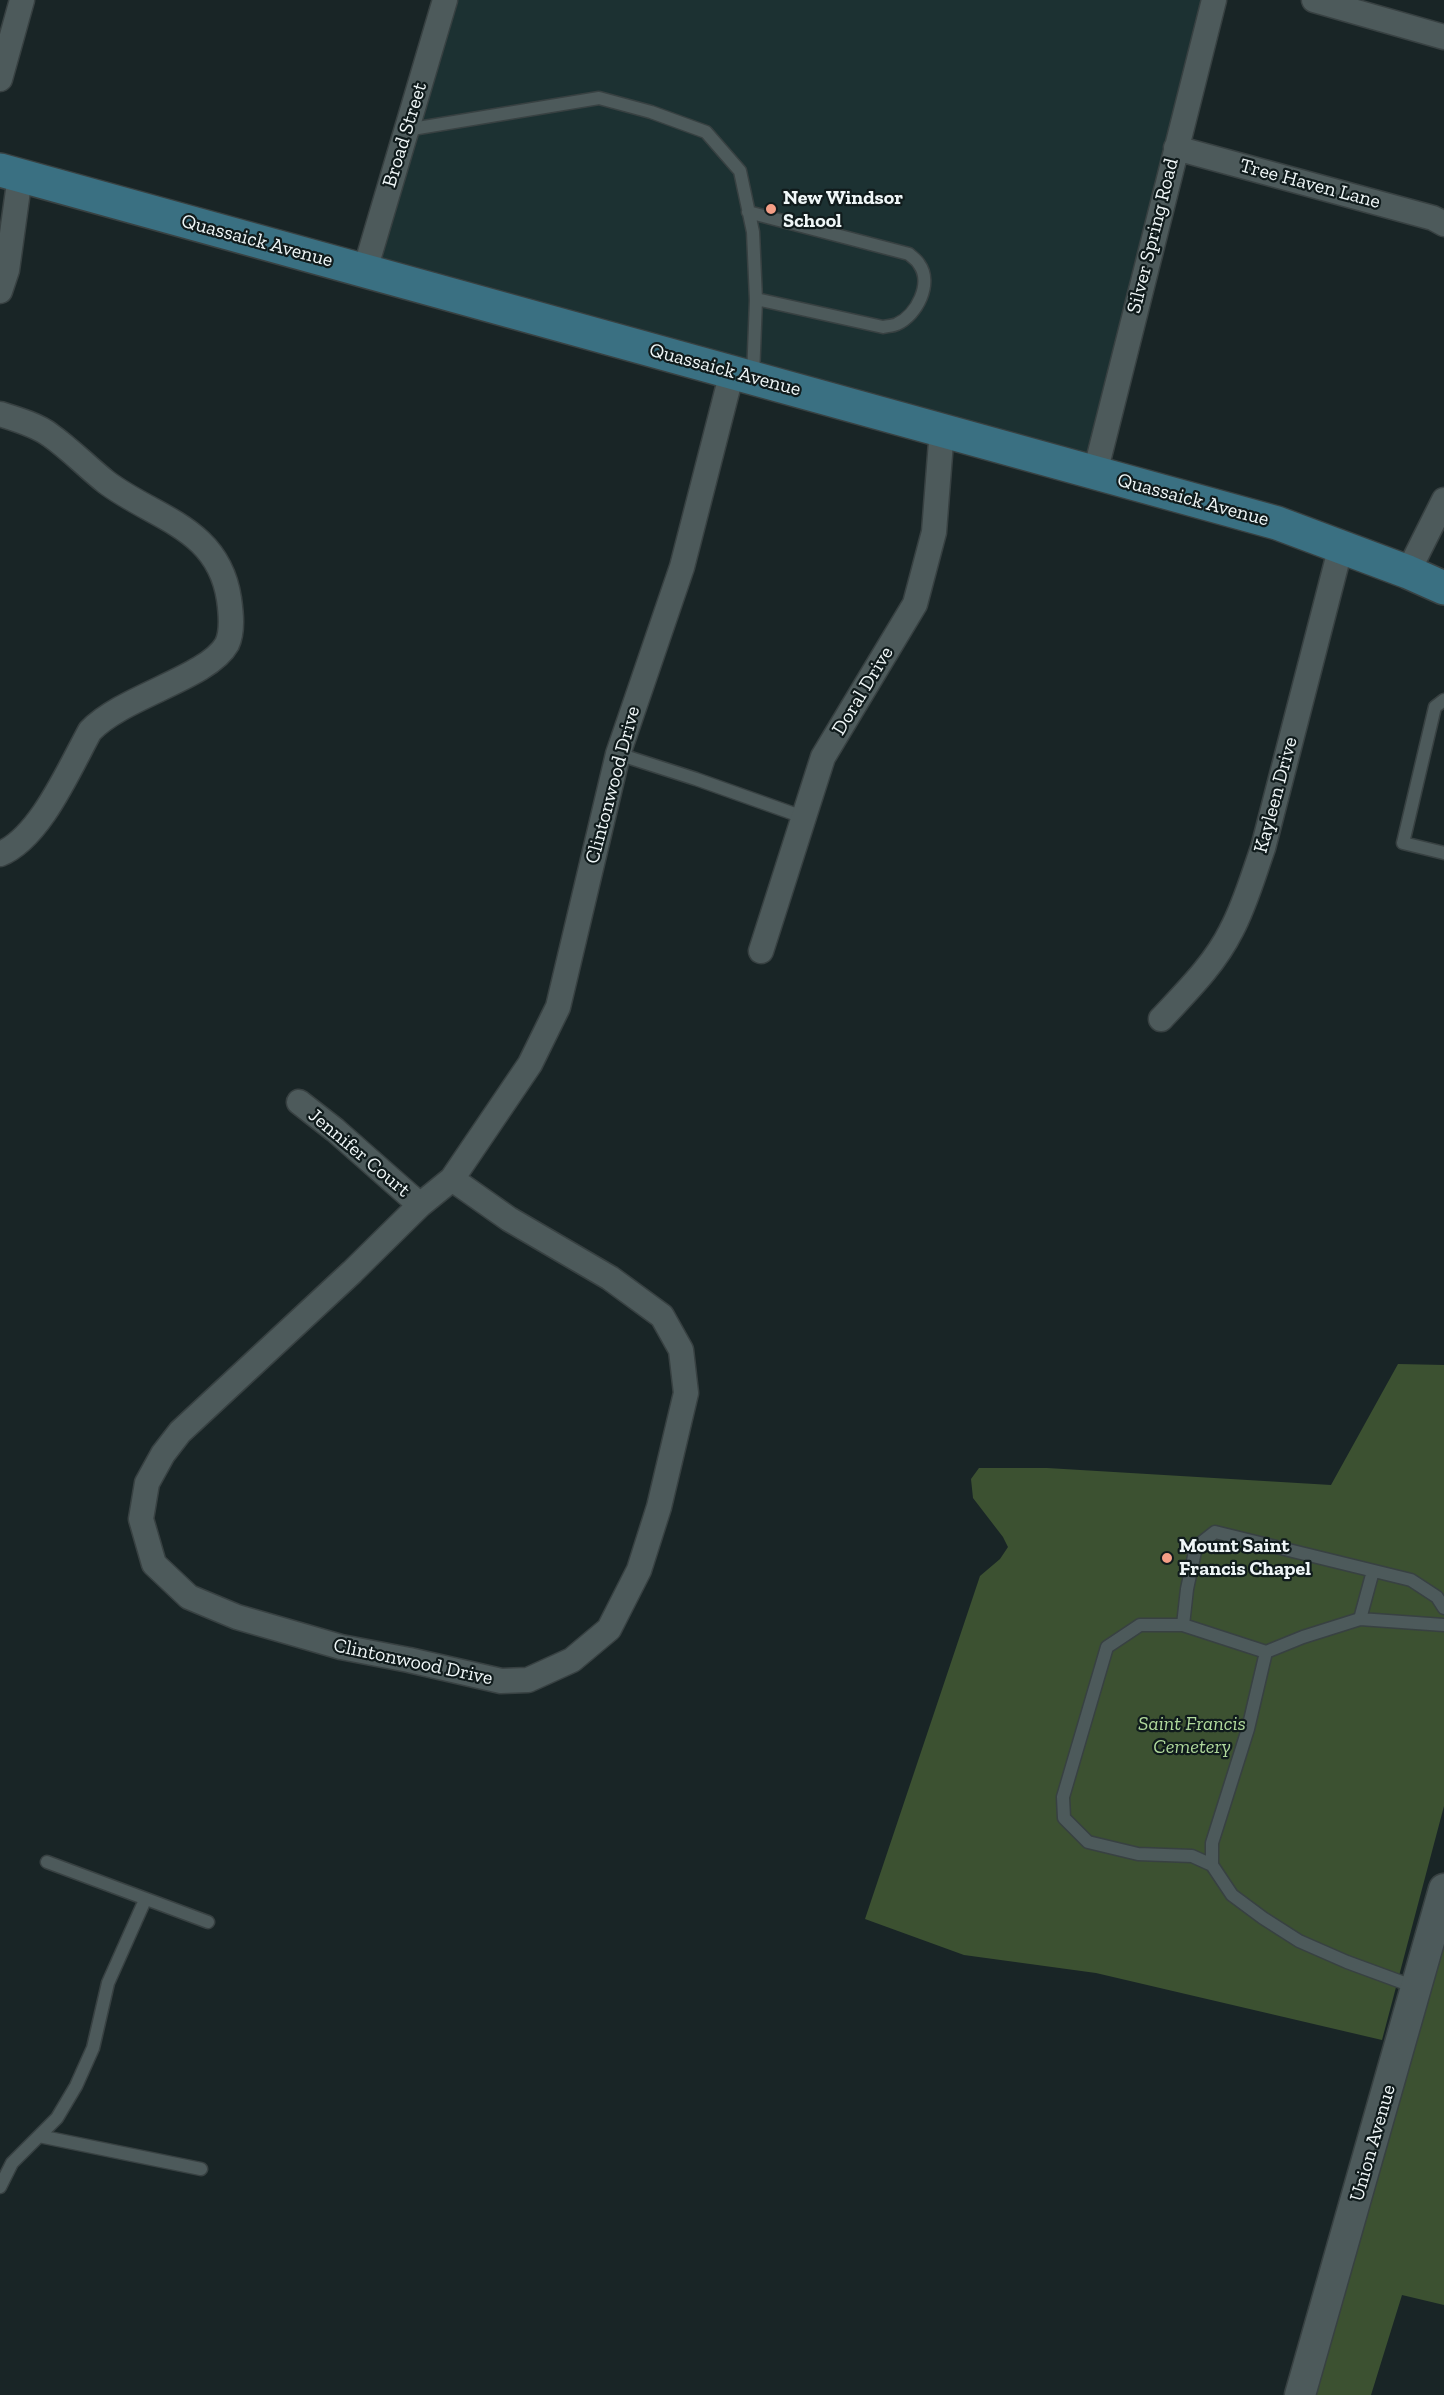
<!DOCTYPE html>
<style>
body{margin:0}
canvas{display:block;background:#192526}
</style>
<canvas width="1444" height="2395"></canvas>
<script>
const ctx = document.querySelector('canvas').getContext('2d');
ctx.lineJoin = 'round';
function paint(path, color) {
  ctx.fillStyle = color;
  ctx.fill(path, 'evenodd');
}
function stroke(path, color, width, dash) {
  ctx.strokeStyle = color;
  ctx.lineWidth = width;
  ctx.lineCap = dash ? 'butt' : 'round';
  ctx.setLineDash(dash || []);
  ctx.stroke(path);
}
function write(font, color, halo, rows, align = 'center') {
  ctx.font = font + ' "Zilla Slab",serif';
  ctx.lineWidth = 4.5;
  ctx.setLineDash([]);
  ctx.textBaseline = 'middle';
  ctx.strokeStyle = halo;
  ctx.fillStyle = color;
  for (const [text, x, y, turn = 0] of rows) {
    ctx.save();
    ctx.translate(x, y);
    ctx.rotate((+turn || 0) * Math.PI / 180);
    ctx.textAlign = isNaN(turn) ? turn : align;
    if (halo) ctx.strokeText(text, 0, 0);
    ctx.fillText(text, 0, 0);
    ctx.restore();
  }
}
const built = new Path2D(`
 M443,0H1214L1095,473L365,270Z`);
const green = new Path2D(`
 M1398,1364L1444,1365V1806L1382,2040L1096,1973L964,1955L865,1919L980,1576L1000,1559L1008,1547L1003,1537L973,1498L971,1479L979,1468H1047L1331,1485Z
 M1444,1872V2305L1402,2295L1371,2395H1300Z`);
const service = new Path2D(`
 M406,130L599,98L651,112L706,132L740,171L753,232L756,300L753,376
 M748,212L909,254C912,257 917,260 919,264C933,283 917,315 897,324C893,326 887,326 883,327L756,299
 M1444,700L1435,707L1403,843L1444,853
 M618,754L696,779L803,817
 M1360,1619L1373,1571
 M1183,1625L1187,1589L1196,1547L1215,1532L1411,1580L1437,1597L1444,1608
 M47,1862L208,1922
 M1212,1865L1192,1856L1138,1854L1088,1842L1064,1818L1063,1797L1107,1647L1140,1625H1183L1266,1652
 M1415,1987L1347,1962L1299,1941L1263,1918L1232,1895L1212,1865V1843L1248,1729L1266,1652L1303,1637L1360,1619L1444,1625
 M39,2136L201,2169
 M0,2187L12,2163L57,2118L76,2086L93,2048L108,1983L145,1900`);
const minor = new Path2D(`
 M1314,0L1444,37
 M0,79L22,0
 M1176,148L1433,218L1444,224
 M365,270L445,0
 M0,291L7,270L20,176
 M0,414C16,419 37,425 50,435C70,449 87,467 106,482C155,519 218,527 229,599C231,613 233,631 227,644C208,678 123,696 90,731C69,769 40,838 0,854
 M1095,473L1214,0
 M1408,572L1444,500
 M761,951L823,757L915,604L934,532L942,429
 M1161,1019C1186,992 1214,965 1231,931C1245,905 1253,876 1263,848L1341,546
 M299,1102L335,1130L420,1205
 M452,1179L420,1205L352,1272L180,1432L163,1454L147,1483L141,1519L154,1564L189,1597L237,1617L341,1647L409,1660L501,1681L528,1680L572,1660L609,1629L639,1570L659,1507L686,1393L681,1350L662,1316L610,1278L509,1219L452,1179L530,1064L558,1007L618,754L682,567L732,372`);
const tertiary = new Path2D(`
 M1300,2395L1444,1889`);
const secondary = new Path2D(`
 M0,170L1277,523L1408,572L1444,588`);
const markers = [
 [771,209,6,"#f49e86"],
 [1167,1558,6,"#f49e86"]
];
const streetNames = [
 ["Broad Street",405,135,-73],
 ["Tree Haven Lane",1310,184,15],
 ["Silver Spring Road",1153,236,-76],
 ["Quassaick Avenue",257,241,15],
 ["Quassaick Avenue",725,370,15],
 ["Quassaick Avenue",1193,500,15],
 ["Doral Drive",863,691,-59],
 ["Clintonwood Drive",613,785,-75],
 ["Kayleen Drive",1276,795,-75],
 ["Jennifer Court",359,1153,40],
 ["Clintonwood Drive",413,1662,12],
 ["Union Avenue",1373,2143,-74]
];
const poiNames = [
 ["New Windsor",783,198],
 ["School",783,221],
 ["Mount Saint",1179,1546],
 ["Francis Chapel",1179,1569]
];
const parkNames = [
 ["Saint Francis",1192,1724],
 ["Cemetery",1192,1747]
];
paint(built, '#1c3132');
paint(green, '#3c5131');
stroke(service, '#384142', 15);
stroke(minor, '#384142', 27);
stroke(tertiary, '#384142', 33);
stroke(secondary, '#384142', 36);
stroke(service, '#4d5a5b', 12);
stroke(minor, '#4d5a5b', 24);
stroke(tertiary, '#4d5a5b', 30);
stroke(secondary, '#3a7082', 33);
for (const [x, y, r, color] of markers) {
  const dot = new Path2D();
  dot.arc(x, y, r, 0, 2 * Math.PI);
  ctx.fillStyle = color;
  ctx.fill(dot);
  stroke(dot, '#101b1c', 2);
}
write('20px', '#eff6f7', '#101b1c', streetNames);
write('bold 20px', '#eff6f7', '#101b1c', poiNames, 'left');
write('italic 20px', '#b0d99c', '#101b1c', parkNames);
</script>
